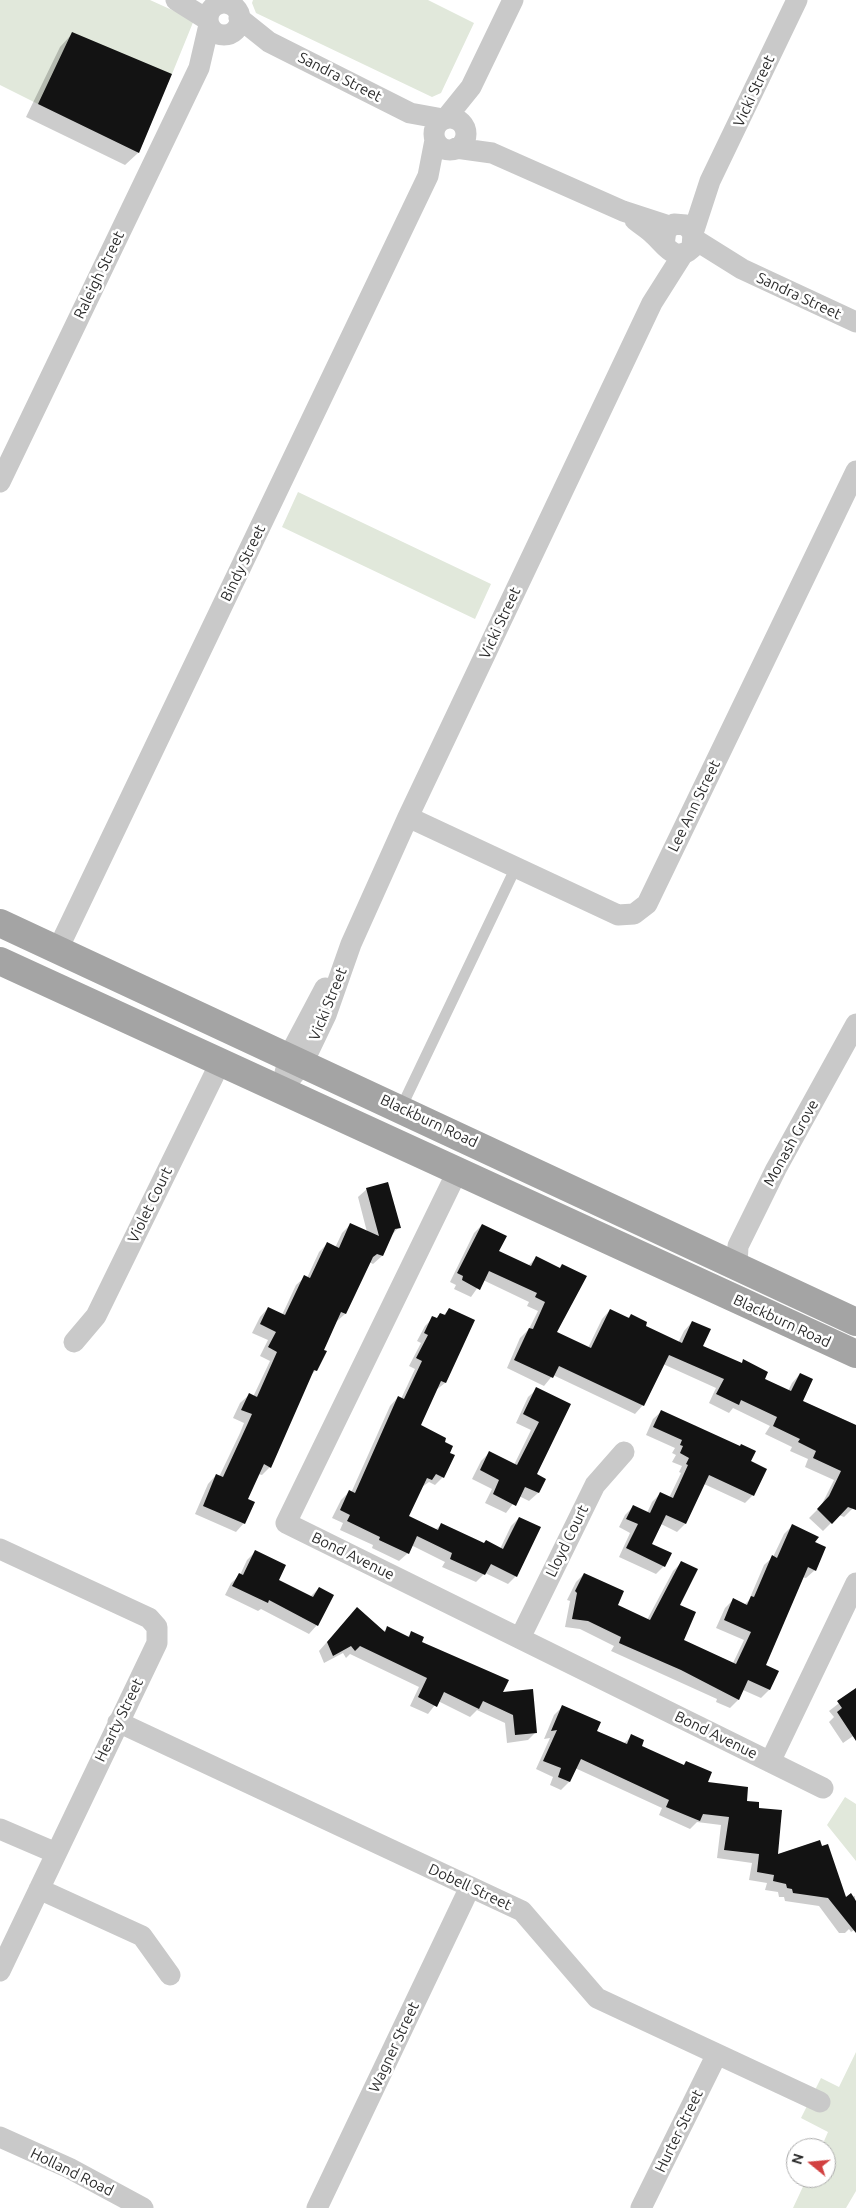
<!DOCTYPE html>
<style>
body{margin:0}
#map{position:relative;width:856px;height:2208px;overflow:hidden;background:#fff;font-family:Ubuntu,sans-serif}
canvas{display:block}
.north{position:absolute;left:786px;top:2138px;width:50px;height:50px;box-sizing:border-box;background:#fff;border:1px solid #ababab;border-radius:50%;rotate:287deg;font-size:14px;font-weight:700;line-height:20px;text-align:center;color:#2c2c2c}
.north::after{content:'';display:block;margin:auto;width:18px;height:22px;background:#d24040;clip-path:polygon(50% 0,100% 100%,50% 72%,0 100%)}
</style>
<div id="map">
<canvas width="856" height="2208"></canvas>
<div class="north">N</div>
</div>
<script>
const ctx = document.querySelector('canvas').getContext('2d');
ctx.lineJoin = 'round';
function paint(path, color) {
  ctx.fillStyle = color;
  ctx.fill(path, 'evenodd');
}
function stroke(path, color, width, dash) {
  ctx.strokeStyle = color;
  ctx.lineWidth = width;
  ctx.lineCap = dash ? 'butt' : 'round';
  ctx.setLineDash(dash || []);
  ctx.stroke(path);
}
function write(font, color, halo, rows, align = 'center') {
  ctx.font = font + ' Ubuntu,sans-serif';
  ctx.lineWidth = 5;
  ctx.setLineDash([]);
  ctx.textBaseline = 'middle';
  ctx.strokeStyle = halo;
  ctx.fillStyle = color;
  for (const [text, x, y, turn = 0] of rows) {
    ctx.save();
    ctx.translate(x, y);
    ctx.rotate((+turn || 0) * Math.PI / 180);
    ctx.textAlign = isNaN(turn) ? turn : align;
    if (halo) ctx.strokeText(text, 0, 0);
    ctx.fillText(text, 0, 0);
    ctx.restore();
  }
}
const green = new Path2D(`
 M0,0H150L194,20L172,74L38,104L0,85Z
 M253,0H428L474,23L441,93L432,97L256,13L252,3Z
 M298,492L491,584L475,619L282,527Z
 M845,1797L856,1804V1861L827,1825Z
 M856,2052V2191L846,2208H793L807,2178H826V2148H821L828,2132L801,2118L821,2078L839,2087Z`);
const shadow = new Path2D(`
 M72,34L138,153L125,165L26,117L60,47Z
 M367,1189L399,1227L391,1236L382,1256L373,1264L369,1262L345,1314L336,1322L322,1350L316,1370L309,1377L270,1467L262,1475L258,1474L247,1499L244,1523L236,1532L195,1514L208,1484L216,1475L219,1477L240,1433L244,1423L233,1418L240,1403L249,1395L253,1397L270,1361L260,1356L268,1340L252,1333L260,1317L268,1308L282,1315L296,1285L305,1277L307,1278L319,1252L327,1244L335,1248L342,1233L350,1225L367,1232L358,1197Z
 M482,1225L498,1252L528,1266L536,1258L559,1269L562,1265L556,1333L588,1348L602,1319L610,1310L627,1319L631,1315L644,1326L678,1343L684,1331L692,1322L702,1346L741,1364L744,1361L763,1379L788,1391L792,1383L800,1374L802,1401L856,1425V1501L853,1508L844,1517L839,1515L823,1531L809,1518L821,1506L834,1480L805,1467L808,1459L790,1451L792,1447L765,1434L770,1426L733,1408L729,1413L709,1403L716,1388L663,1364L643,1405L635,1414L553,1375L544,1386L507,1368L520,1338L529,1329L538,1311L527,1306L529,1302L483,1280L471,1297L454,1289L456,1285L450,1282L474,1233Z
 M449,1309L474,1321L445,1383L436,1390L419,1426L443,1477L435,1485L429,1482L422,1487L407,1517L435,1530L442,1524L483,1544L500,1549L511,1526L519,1518L516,1576L508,1584L485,1573L476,1582L442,1567L445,1562L411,1545L408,1553L399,1561L372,1548L373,1545L340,1530L343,1523L332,1518L341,1500L349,1492L351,1493L390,1406L398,1397L401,1399L415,1369L409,1366L421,1343L417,1341L425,1326L433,1318L436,1319L440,1314L443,1316Z
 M537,1389L569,1404L535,1475L544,1479L538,1493L529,1501L519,1496L506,1513L485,1503L492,1489L472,1479L481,1461L489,1453L514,1465L531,1430L516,1423L528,1397Z
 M662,1411L749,1461L753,1495L745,1503L704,1484L685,1524L677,1532L661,1524L651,1545L664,1566L656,1574L619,1557L630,1533L619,1527L625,1515L633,1507L647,1513L652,1502L660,1494L669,1498L681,1473L679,1472L682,1466L672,1462L676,1455L672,1453L675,1448L646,1435L653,1419Z
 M792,1526L812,1542L815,1570L806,1578L802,1577L764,1665L769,1690L761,1698L743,1690L738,1700L730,1708L716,1702L717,1699L611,1651L614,1646L580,1629L565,1627L570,1601L567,1600L576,1582L584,1574L617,1606L647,1620L673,1571L681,1563L679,1606L682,1640L733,1663L744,1640L716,1628L725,1608L733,1600L744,1605L749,1600L764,1565L773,1557L784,1534Z
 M256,1551L277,1580L310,1597L319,1588L317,1625L309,1634L261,1609L258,1611L225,1595L231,1583L240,1575L247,1560Z
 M349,1617L383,1632L388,1628L407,1637L412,1633L421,1642L501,1694L536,1732L528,1740L507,1743L505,1723L477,1710L470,1717L438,1701L428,1714L410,1706L419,1687L350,1654L346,1658L343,1653L324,1663L319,1651Z
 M856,1690V1734L843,1743L829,1722L834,1717L829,1711Z
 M563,1706L595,1732L623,1744L632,1736L640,1747L683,1766L687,1762L706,1783L757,1809L777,1856L845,1899L855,1896L856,1929L851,1932L849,1929L845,1933H839L819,1906L785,1901L784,1897H779L778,1892L765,1890L767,1883L749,1880L752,1863L717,1858L721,1825L697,1822L690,1829L659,1815L662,1808L575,1768L569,1782L561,1790L550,1785L553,1777L536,1769L550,1738L544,1739L554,1715Z`);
const building = new Path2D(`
 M72,32L172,74L139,153L38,104Z
 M388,1182L401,1228L395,1229L383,1256L377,1254L373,1257L346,1314L341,1312L324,1350L327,1351L317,1371L314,1370L271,1468L264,1464L248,1499L255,1502L245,1524L203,1506L216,1474L223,1477L248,1423L252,1414L241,1410L249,1393L257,1397L277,1352L268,1347L276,1332L260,1324L268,1307L285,1315L304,1275L310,1278L327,1242L339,1248L350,1223L379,1236L366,1188Z
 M482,1224L507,1236L499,1251L531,1266L536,1256L560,1268L562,1264L587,1276L557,1332L591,1348L610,1309L629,1318L631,1314L647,1322L646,1326L682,1343L692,1321L711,1329L703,1346L742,1363L743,1359L768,1372L765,1379L791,1391L800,1373L813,1379L803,1401L856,1425V1510L848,1507L832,1524L817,1509L829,1496L841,1471L813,1458L816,1451L798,1442L800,1439L773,1426L777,1417L741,1400L739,1405L716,1394L724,1379L669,1355L644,1406L559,1366L553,1378L514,1360L529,1328L533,1329L545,1302L535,1297L537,1293L489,1271L480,1290L462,1280L463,1276L457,1273Z
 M449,1308L475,1320L446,1383L441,1381L421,1425L446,1438L445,1442L453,1446L450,1453L455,1455L444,1478L436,1474L432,1480L427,1478L409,1516L438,1530L441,1523L484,1543L486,1540L503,1549L519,1517L541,1527L517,1577L491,1564L485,1575L450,1559L452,1553L417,1536L409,1554L379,1540L380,1537L347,1521L350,1515L340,1510L349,1490L355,1493L398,1396L404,1399L422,1361L416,1358L428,1335L424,1333L432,1316L437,1318L440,1313L445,1315Z
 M536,1387L571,1404L537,1474L546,1479L539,1493L525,1487L516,1506L493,1494L499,1480L480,1470L489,1451L517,1465L539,1422L523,1414Z
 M661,1410L740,1446L741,1444L756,1451L751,1461L767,1469L754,1496L709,1475L686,1524L666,1515L652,1544L672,1553L665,1567L626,1548L638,1524L626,1519L633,1505L650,1513L660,1492L673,1498L688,1465L686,1464L689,1458L680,1453L683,1446L680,1445L682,1440L653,1427Z
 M792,1524L819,1537L815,1542L826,1547L816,1571L808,1567L766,1665L779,1671L770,1690L748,1680L739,1700L681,1670L619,1643L621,1637L588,1621L572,1619L577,1593L575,1591L584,1573L624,1591L618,1605L650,1620L681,1561L698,1569L680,1605L696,1612L684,1640L736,1664L751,1632L724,1620L733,1598L747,1605L751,1596L754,1597L772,1555L777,1558Z
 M255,1550L286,1565L279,1580L313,1597L319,1587L334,1595L318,1626L269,1600L268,1603L232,1586L239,1573L243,1575Z
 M357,1607L385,1632L387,1626L409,1637L411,1631L424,1637L422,1642L509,1680L503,1692L533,1689L537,1733L515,1735L513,1715L483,1701L479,1709L444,1692L437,1707L418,1697L427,1678L360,1646L355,1651L351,1646L333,1656L327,1642Z
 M856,1688V1741L837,1712L842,1708L837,1701Z
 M562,1705L601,1722L597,1731L627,1744L631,1734L644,1740L642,1746L684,1765L686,1761L712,1772L708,1782L748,1787L747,1801L759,1802V1808L782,1810L778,1854L820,1840L822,1846L828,1844L846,1897L851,1893L856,1901V1933L828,1898L793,1893L792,1889L787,1888L786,1884L773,1881L774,1875L757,1872L759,1854L724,1850L729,1817L703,1814L700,1821L666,1807L669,1800L581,1759L570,1782L558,1777L561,1768L543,1761L557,1730L551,1731Z`);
const lane = new Path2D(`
 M401,1108L516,867`);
const street = new Path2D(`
 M176,0L208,20
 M208 19a16 16 0 1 1 32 0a16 16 0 1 1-32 0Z
 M239,18L269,42L410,113L443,119
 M446,118L471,87L513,0
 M434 134a16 16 0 1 1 32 0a16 16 0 1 1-32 0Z
 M456,148L492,153L623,211L669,226
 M635,220C641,225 648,229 654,235C665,245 675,264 692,248L693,233L686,225L674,224L666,230L664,245
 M693,233L710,181L797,0
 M694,239L742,269L856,322
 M0,482L199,68L209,25
 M408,817L618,915L634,914L647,904L856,471
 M58,949L428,176L435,140
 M285,1073L289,1056L325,988
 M281,1090L303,1063L315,1038L326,1015L351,944L408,817L652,303L683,254
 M457,1172L286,1523L823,1788
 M737,1266L738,1246L776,1169L856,1024
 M74,1342L96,1316L220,1063
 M0,1549L149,1618L157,1627V1643L0,1971
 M520,1638L595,1485L624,1452
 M118,1722L522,1911L597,1998L820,2102
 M770,1762L856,1583
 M0,1829L56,1853
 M39,1889L142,1936L170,1975
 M0,2137L69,2168L143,2208
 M317,2208L470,1887
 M641,2208L717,2054`);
const primary = new Path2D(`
 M0,923L856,1322
 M0,961L856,1354`);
const streetNames = [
 ["Sandra Street",340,77,27],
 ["Vicki Street",754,91,-65],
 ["Raleigh Street",99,275,-64],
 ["Sandra Street",799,296,25],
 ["Bindy Street",243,563,-64],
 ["Vicki Street",500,623,-65],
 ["Lee Ann Street",694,806,-64],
 ["Vicki Street",328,1004,-68],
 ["Blackburn Road",429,1121,25],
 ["Monash Grove",791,1143,-61],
 ["Violet Court",150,1205,-64],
 ["Blackburn Road",782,1321,25],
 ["Lloyd Court",567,1541,-64],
 ["Bond Avenue",353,1556,26],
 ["Hearty Street",119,1720,-64],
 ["Bond Avenue",716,1735,26],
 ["Dobell Street",470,1887,25],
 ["Wagner Street",394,2047,-65],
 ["Hurter Street",679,2131,-64],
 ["Holland Road",72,2172,26]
];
paint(green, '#e1e8db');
paint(shadow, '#0003');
paint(building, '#131313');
stroke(lane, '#c9c9c9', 11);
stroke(street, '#c9c9c9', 21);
stroke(primary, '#a4a4a4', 28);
write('15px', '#2c2c2c', '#fff', streetNames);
</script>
